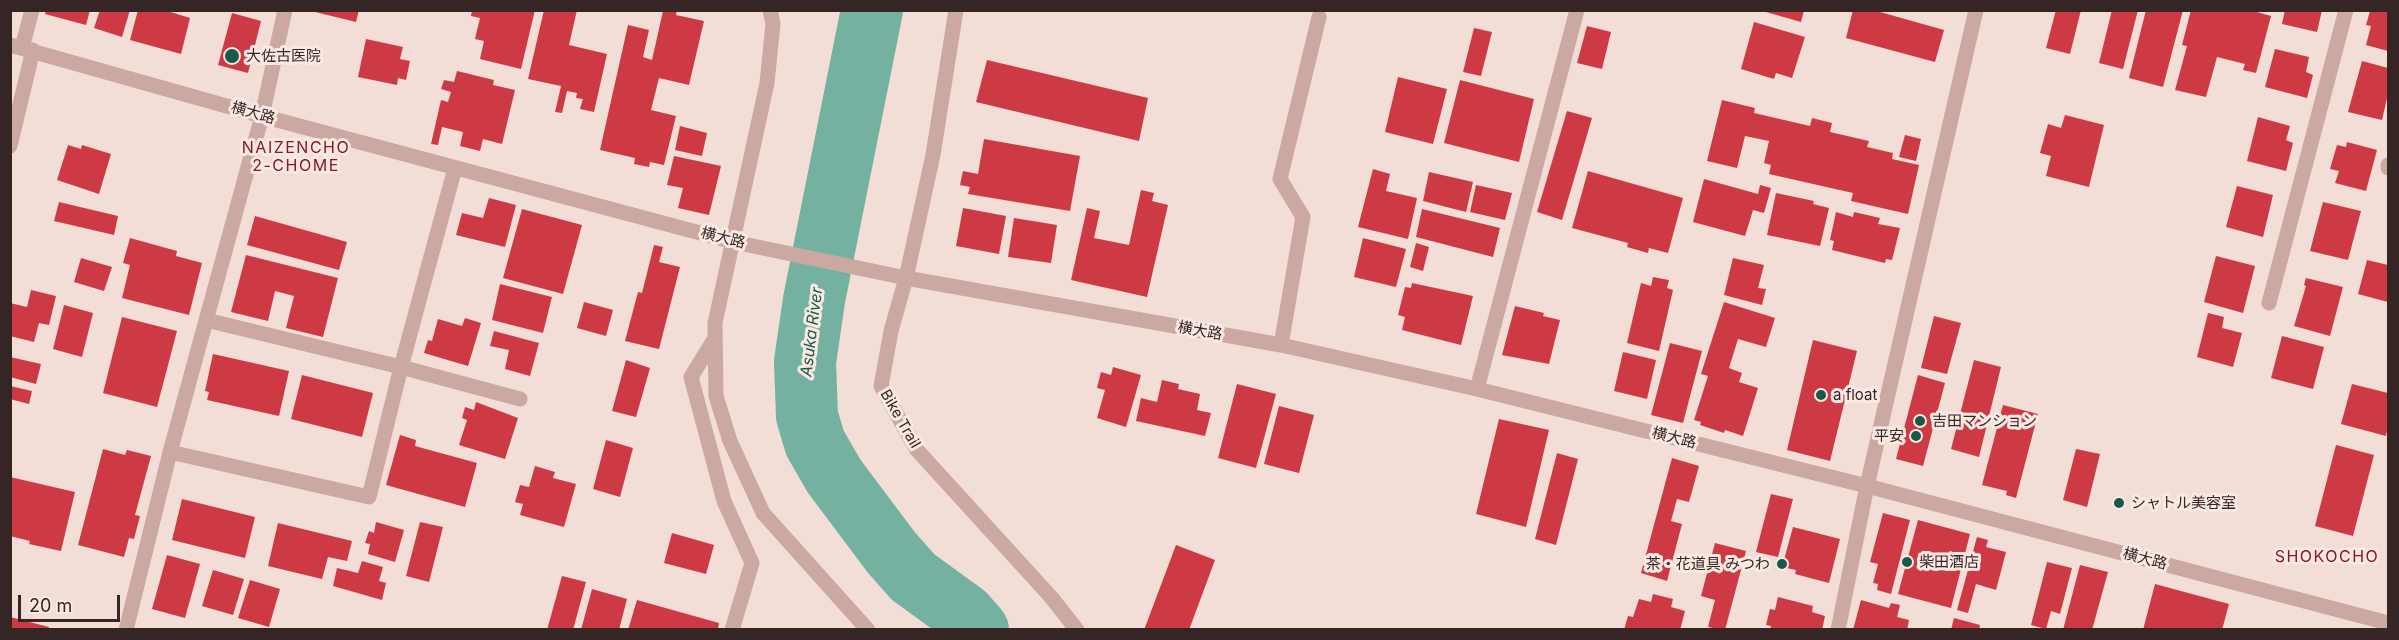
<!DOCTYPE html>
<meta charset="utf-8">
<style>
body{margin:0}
#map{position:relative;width:2399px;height:640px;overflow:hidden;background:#f2ddd7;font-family:Inter,sans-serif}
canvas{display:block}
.frame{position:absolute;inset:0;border:12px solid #352525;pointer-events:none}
.scale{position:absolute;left:18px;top:595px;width:102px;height:27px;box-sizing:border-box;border:3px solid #352525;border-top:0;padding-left:8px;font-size:18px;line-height:21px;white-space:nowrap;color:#352525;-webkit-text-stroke:4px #fae8e3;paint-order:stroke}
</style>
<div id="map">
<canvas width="2399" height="640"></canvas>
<div class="frame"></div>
<div class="scale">20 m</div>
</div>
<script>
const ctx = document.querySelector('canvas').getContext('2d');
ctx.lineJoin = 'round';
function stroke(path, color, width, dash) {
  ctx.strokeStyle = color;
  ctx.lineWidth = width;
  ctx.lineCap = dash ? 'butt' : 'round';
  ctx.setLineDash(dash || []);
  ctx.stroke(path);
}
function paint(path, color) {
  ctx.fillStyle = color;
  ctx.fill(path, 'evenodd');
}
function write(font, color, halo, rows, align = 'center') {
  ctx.font = font + ' Inter,"Noto Sans JP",sans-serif';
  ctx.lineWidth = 6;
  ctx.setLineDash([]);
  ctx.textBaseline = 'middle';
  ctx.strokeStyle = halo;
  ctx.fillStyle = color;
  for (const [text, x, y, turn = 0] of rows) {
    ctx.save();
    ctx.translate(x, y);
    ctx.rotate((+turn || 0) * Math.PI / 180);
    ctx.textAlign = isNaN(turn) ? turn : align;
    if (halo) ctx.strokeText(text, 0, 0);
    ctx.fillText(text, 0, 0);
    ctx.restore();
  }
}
const river = new Path2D(`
 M872,10L814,300L805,362L807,416L815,443L834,476L891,552L913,577L964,614L978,630`);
const building = new Path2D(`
 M46,10H90L86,25L45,14Z
 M100,10H130L122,37L94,28Z
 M138,10H164L190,18L181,54L130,40Z
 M307,10H359L356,22Z
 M472,10H535L521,69L480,59L484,41L475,39L480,18L471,16Z
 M544,10H577L569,45L607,54L594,112L580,109L583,99L576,98L577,93L567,91L562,113L555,112L561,86L528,79Z
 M677,10L676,15L704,21L689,85L659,78L651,110L676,116L664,165L650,162L649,167L634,164L635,158L600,150L628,25L649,30L643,57L652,60L663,11Z
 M1759,10H1804L1801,22Z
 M1853,10H1873L1944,30L1935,62L1846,38Z
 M2056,10H2081L2070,54L2046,48Z
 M2112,10H2138L2123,69L2099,63Z
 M2146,10H2183L2163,87L2129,78Z
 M2191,10H2250L2271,16L2256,73L2243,70L2245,64L2217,57L2206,97L2175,90L2187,46L2182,45Z
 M2285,10H2322L2317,32L2282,24Z
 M2378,10H2388V51L2366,45L2371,26L2366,25L2370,11Z
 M232,13L261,21L248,73L218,65Z
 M1754,22L1805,37L1792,78L1776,73L1774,79L1741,69Z
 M1587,26L1611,32L1602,69L1577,63Z
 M1474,28L1492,32L1481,76L1463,72Z
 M366,39L403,47L400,59L410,61L406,80L398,78L397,85L358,77Z
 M2275,49L2309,57L2306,72L2313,75L2307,98L2265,87Z
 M987,60L1148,98L1139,141L976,102Z
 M2362,61L2388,68V94L2382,120L2348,112Z
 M457,71L494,80L493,85L515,90L502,144L483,139L480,151L460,146L463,132L442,127L438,145L431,144L441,100L448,102L451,92L441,89L444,80L454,82Z
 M1398,77L1447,89L1433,144L1385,132Z
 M1460,80L1534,99L1519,162L1444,143Z
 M1722,100L1755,108L1754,113L1810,126L1812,118L1832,123L1830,132L1869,141L1867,147L1893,153L1892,159L1919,165L1908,214L1851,201L1853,193L1769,174L1771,165L1764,163L1769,141L1745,136L1737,168L1707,161Z
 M1567,111L1592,118L1562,220L1537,212Z
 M2065,115L2104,125L2089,187L2046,176L2051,156L2040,153L2048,124L2061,128Z
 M2258,117L2290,126L2286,140L2293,143L2286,171L2247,161Z
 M680,126L707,133L702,156L675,150Z
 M1905,135L1921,139L1916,161L1899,157Z
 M984,139L1080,156L1070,211L968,194L970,187L960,185L963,171L978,174Z
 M2347,142L2377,150L2366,191L2335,183L2339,171L2330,169L2337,145L2346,147Z
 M68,145L81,149L82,145L111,154L99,194L57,180Z
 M674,156L721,166L709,215L678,208L683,188L667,185Z
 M1373,169L1390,174L1386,191L1417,198L1408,239L1358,227Z
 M1588,171L1683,198L1668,253L1649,248L1648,253L1627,247L1628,243L1572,228Z
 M1429,172L1473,182L1466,212L1423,201Z
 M1704,179L1758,194L1760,185L1771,188L1764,213L1753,210L1745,236L1693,222Z
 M1476,185L1512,193L1505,220L1470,212Z
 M2237,186L2273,195L2263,237L2226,227Z
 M1141,190L1154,193L1152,201L1168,205L1147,297L1071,280L1087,208L1100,211L1094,238L1129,245Z
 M1776,193L1814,201L1813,204L1829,208L1820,246L1767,235Z
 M489,198L516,205L505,247L456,235L462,213L483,218Z
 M59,202L118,216L114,235L54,221Z
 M2323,202L2361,211L2348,260L2310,251Z
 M963,208L1006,216L999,254L956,246Z
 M522,209L582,225L563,294L503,278Z
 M1422,209L1500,228L1493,257L1416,237Z
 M1836,212L1853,217L1854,212L1880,218L1878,224L1900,228L1892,260L1886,259L1885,263L1832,250L1834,241L1830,240Z
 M255,216L347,242L339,270L247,245Z
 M1014,218L1057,225L1051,263L1008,257Z
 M130,238L177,251L176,256L202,263L189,315L122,298L130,265L123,263Z
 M1363,238L1406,249L1396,287L1354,277Z
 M1416,243L1429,247L1423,271L1410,267Z
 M654,245L663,247L659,262L680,267L659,349L625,341L638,292L642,293Z
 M246,255L338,278L323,337L286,328L294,296L275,291L268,321L231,312Z
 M2216,256L2255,266L2243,313L2204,302Z
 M81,258L112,267L104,291L74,282Z
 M1733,258L1764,265L1758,288L1766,289L1762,305L1724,295Z
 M2367,260L2388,265V302L2358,294Z
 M1653,277L1669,280L1667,288L1673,290L1659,351L1627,343L1641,283L1651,286Z
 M2306,278L2343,287L2330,336L2294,326L2306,286L2304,285Z
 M1412,283L1473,296L1461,345L1402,330L1405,317L1398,315L1405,287L1411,288Z
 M500,284L552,297L543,333L492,320Z
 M31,290L56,296L49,325L39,323L34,342L10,336V303L27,307Z
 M584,302L613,310L606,336L577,328Z
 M1724,302L1775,318L1766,347L1738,339L1729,368L1742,373L1739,382L1758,388L1743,436L1725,430L1724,433L1700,425L1701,422L1694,420L1708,376L1701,374Z
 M64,305L93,313L82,357L53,349Z
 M1515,306L1544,313L1543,316L1560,320L1549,364L1502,355Z
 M2208,313L2224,317L2222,328L2242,333L2233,367L2197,357Z
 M1934,316L1961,323L1947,374L1921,368Z
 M122,317L177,331L157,407L103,393Z
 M465,318L481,323L468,366L424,353L428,340L432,341L438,319L462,326Z
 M494,331L539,343L530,376L505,369L509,350L490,346Z
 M2282,336L2324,347L2313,389L2271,378Z
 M1813,340L1857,351L1830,461L1787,450Z
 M1670,343L1702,351L1683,423L1651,415Z
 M1623,352L1656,360L1647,399L1614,391Z
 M213,354L289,371L279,416L207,400L209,392L205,391Z
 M10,357L41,364L36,384L10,377Z
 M626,360L650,368L636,417L612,411Z
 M1974,360L2001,367L1979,457L1951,449Z
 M1113,367L1141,375L1126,427L1097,418L1105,390L1097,388L1101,372L1111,375Z
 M302,375L373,393L362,437L291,419Z
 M1918,375L1945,383L1923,466L1896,459Z
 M1162,380L1179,384L1178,389L1200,394L1197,410L1211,413L1205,436L1136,421L1141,398L1157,402Z
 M1237,384L1276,394L1256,468L1218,458Z
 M2352,384L2388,393V425L2386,436L2341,424Z
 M10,386L32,391L29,404L10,399Z
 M476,402L518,418L505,459L459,445L467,420L462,418L465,407L474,410Z
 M2003,405L2038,414L2016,498L2006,495L2007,491L1982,485Z
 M1279,406L1314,415L1299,473L1264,464Z
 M1499,419L1549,430L1526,527L1476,514Z
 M400,435L416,440L415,446L477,463L465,507L386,485Z
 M606,440L633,448L620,497L593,489Z
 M2336,445L2374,455L2353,536L2315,526Z
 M103,449L125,455L127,450L151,456L135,515L140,516L134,539L129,538L124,557L78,545Z
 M2076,449L2100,454L2087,507L2063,500Z
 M1557,453L1578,459L1556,545L1535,539Z
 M1672,458L1699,466L1689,502L1677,499L1671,521L1682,524L1667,581L1641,573Z
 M535,466L555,472L553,478L576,484L564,527L520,515L523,504L515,502L520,485L529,487Z
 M10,477L75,492L61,551L29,544L30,541L10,536Z
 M1771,494L1793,499L1778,557L1756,552Z
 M182,499L255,517L245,558L172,540Z
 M1883,513L1910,520L1891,594L1877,590L1878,584L1873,583L1878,564L1870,562Z
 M1918,520L1970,534L1951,608L1898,594Z
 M376,522L404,530L395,562L368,554L370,544L365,543L369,531L374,533Z
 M420,522L443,527L429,582L406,576Z
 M278,523L352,541L347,561L328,557L322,579L268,566Z
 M1793,527L1840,539L1829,583L1795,574L1796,570L1782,567Z
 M672,533L714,545L706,574L664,563Z
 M1977,537L1988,540L1986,547L2006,552L1996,590L1976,584L1968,613L1957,610Z
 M1715,543L1746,551L1725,630L1708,627L1715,600L1701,596Z
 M1176,545L1215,560L1189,630H1144Z
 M167,555L200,564L185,618L152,609Z
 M362,561L383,567L379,581L386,583L382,600L333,586L337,568L358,573Z
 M2047,562L2072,568L2060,614L2051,611L2046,629L2031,625Z
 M2080,565L2108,572L2092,630H2063Z
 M213,570L244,579L233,615L202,606Z
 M562,576L586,582L573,630H547Z
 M250,580L280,589L269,627L238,618Z
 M2155,584L2229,604L2222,630H2143Z
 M592,589L627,599L619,630H581Z
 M1653,594L1673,599L1671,607L1685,611L1680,630H1624L1628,616L1633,617L1639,599L1651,602Z
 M1778,597L1813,606L1812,612L1825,616L1822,630H1770L1771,626L1766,625L1770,609L1775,610Z
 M637,600L719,623L718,630H628Z
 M1861,600L1889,608L1891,603L1900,605L1897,617L1909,620L1907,630H1853Z
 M10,617L49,627L48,630H10Z
 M1954,618L1980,625L1979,630H1951Z`);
const minor = new Path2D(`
 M770,10L773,24L767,83L715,323L716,396L730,441L763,513L868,630
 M956,10L933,155L906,278L891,331L881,386L917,450L1051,597L1077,630
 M10,45L262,116L734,242L906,278L1281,345L1477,389L1867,486L2388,623
 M22,48L32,10
 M10,146L33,50
 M2388,168V165
 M2269,303L2346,10
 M206,320L401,367L455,168
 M715,338L691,377L724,501L752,563L732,630
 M1281,345L1303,217L1280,179L1319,17
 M1477,389L1577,10
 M170,452L369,497L401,367L520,399
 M126,630L170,452L262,116L285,10
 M1838,630L1867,486L1976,10`);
const markers = [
 [232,56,8,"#185949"],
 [1821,395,6,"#185949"],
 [1920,421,6,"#185949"],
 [1916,436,6,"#185949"],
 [2119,503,6,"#185949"],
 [1907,562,6,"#185949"],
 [1782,564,6,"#185949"]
];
const poiNames = [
 ["大佐古医院",246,56],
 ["a float",1833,395],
 ["吉田マンション",1932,421],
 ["平安",1904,436,"right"],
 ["シャトル美容室",2131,503],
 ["柴田酒店",1919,562],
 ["茶・花道具 みつわ",1770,564,"right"]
];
const streetNames = [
 ["横大路",253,113,16],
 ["横大路",723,238,14],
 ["横大路",1200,331,10],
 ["Bike Trail",900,419,60],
 ["横大路",1674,438,14],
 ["横大路",2145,559,15]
];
const neighbourhoodNames = [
 ["NAIZENCHO",296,148],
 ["2-CHOME",296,166],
 ["SHOKOCHO",2327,557]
];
const waterNames = [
 ["Asuka River",812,332,-83]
];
stroke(river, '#74b1a1', 62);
paint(building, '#ce3a44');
stroke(minor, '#cba8a2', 15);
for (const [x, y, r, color] of markers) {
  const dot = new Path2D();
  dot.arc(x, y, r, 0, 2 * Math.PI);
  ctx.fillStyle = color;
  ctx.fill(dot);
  stroke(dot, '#fae8e3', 2);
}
write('15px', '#352525', '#fae8e3', poiNames, 'left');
write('15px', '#352525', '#fae8e3', streetNames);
ctx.letterSpacing = '1.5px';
write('16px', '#891922', '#fae8e3', neighbourhoodNames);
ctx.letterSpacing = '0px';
write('italic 16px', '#185949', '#fae8e3', waterNames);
</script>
